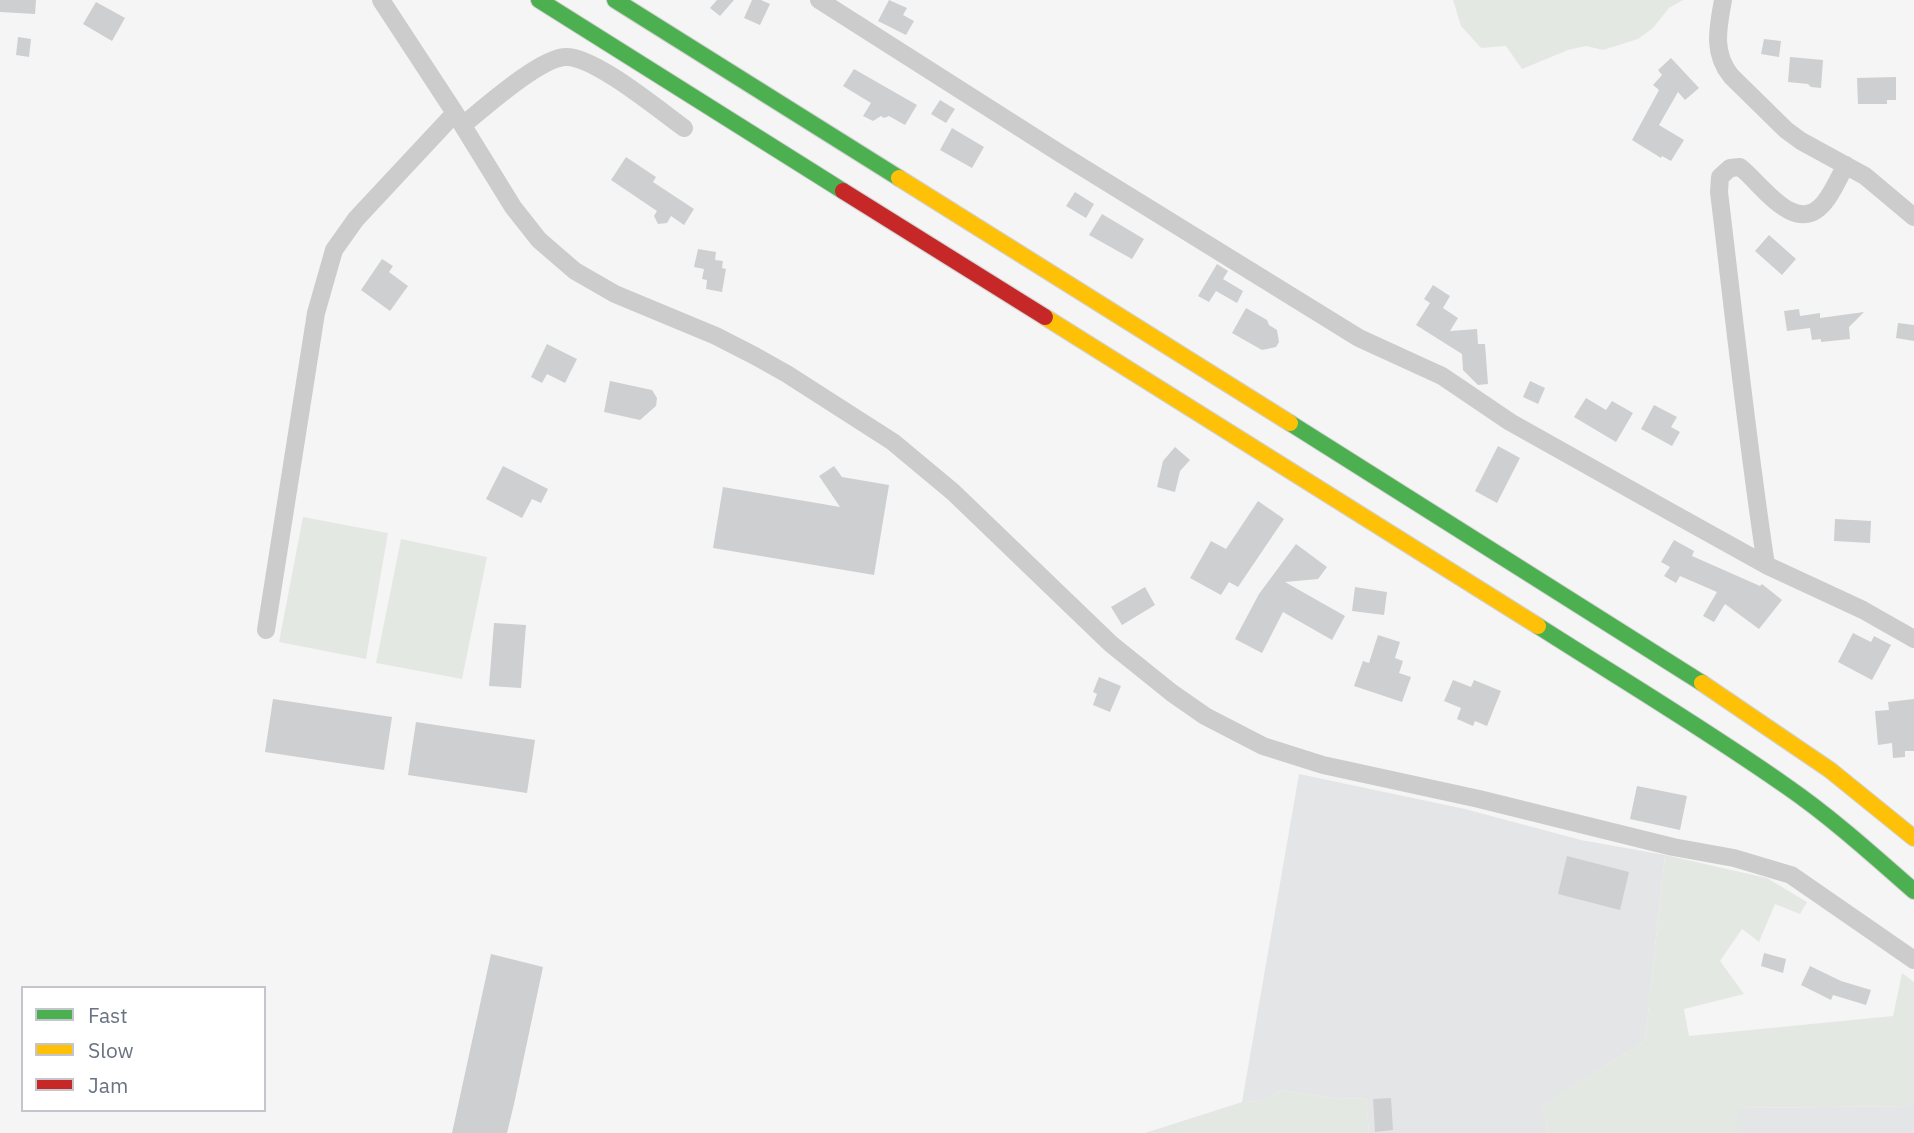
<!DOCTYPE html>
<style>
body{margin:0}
#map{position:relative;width:1914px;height:1133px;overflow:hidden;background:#f5f5f5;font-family:"IBM Plex Sans",sans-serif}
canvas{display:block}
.legend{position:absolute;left:21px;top:986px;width:245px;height:126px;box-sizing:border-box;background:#fff;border:2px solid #c3c7cd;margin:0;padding:9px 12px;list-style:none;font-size:21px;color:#697381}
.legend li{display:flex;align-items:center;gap:14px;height:35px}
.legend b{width:35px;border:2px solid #c3c7cd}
</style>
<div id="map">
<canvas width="1914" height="1133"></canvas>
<ul class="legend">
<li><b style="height:9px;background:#4caf50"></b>Fast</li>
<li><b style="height:9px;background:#ffc107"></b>Slow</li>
<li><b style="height:9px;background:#c62828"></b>Jam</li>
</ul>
</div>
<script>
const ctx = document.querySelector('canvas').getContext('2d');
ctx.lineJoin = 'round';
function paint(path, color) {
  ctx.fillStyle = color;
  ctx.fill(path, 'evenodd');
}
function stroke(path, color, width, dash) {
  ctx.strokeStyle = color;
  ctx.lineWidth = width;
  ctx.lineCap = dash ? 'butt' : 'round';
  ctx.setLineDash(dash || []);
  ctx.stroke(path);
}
const built = new Path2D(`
 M1299,774L1465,809L1581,840L1665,855L1645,1041L1541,1106L1546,1117L1547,1133H1369L1366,1098L1338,1099L1281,1090L1259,1101L1242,1102Z
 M1914,1106V1133H1737V1108Z`);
const green = new Path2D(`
 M1453,0H1683L1669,8L1653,28L1638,39L1603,50L1586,46L1568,50L1522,69L1506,46L1481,48L1461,26Z
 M303,517L388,533L366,659L279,642Z
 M401,539L487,557L462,679L376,663Z
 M1665,855L1767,878L1807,902L1800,914L1775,904L1759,942L1742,929L1720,961L1744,994L1684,1009L1689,1036L1893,1016L1902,973L1914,982V1106L1738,1108L1737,1133H1547L1546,1117L1540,1106L1645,1041Z
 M1281,1090L1338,1099L1366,1098L1369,1133H1145L1242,1102L1259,1101Z`);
const building = new Path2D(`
 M0,0H36L35,14L0,12Z
 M717,0H734L720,16L710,8Z
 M752,0H761L770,4L760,25L744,18Z
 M889,0L907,8L903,15L914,21L906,35L878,21Z
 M96,2L125,18L112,41L83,24Z
 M18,37L31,39L29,57L16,55Z
 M1764,39L1781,41L1779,57L1761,54Z
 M1790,57L1823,60L1821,88L1811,87L1808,84L1788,82Z
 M1671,58L1699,88L1685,100L1678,92L1659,125L1684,140L1671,161L1662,156L1661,158L1632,140L1659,90L1653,85L1662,75L1658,70Z
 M854,69L917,105L905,125L889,116L884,118L881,116L873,121L863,116L871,103L843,86Z
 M1896,77V100H1887V104H1858L1857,78Z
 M940,100L955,109L946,123L931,114Z
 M952,128L984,147L972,168L940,150Z
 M626,157L656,177L653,182L694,209L684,225L671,216L667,223L658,224L654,216L657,211L611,180Z
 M1075,192L1094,204L1086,218L1066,206Z
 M1102,214L1144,239L1132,259L1089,235Z
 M1769,235L1796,259L1782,275L1755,251Z
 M698,249L716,252L715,260L723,261L722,268L726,269L722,292L706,289L707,280L702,279L704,269L694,267Z
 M382,259L393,266L389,272L408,286L390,311L361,290Z
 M1217,264L1228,271L1223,279L1243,291L1237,303L1216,291L1209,302L1198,296Z
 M1433,285L1450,296L1443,308L1458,318L1450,331L1477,329L1478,344H1485L1488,384L1478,385L1463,370L1462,354L1416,325L1430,303L1424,299Z
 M1246,308L1267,320L1269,325L1277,330L1279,342L1276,347L1262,350L1232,333Z
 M1799,309L1800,316L1820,313V318L1864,312L1849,327L1850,339L1821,342V339L1812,340L1810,328L1787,331L1784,311Z
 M1898,323L1914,325V341L1896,338Z
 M547,344L577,359L565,383L547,374L542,383L531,377Z
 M610,381L652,390L657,398L656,406L640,420L604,412Z
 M1530,381L1545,388L1538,404L1523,397Z
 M1586,398L1606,410L1612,401L1633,413L1616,442L1574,417Z
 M1654,405L1677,417L1671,427L1680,432L1672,446L1641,429Z
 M1498,446L1520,458L1497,503L1475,491Z
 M1175,447L1190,460L1180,471L1175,492L1157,487L1163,461Z
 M503,466L548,489L541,503L532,499L522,518L486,499Z
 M834,466L842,477L889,485L874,575L713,548L723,487L840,507L819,476Z
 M1258,501L1284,519L1238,587L1229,582L1221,595L1190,578L1211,541L1226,549Z
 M1835,519L1871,521L1870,543L1834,541Z
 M1674,540L1694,551L1692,556L1760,586L1762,584L1782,600L1759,629L1725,604L1714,622L1703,616L1717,592L1680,576L1676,583L1664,576L1670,567L1661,562Z
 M1296,544L1327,567L1318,579L1285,582L1345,616L1332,640L1283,612L1262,653L1235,639L1259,594Z
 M1145,587L1155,605L1122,625L1111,607Z
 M1355,587L1387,592L1384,615L1352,611Z
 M494,623L526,625L521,688L489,686Z
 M1853,633L1871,642L1874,636L1891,645L1872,680L1838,662Z
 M1378,635L1400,642L1395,658L1403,661L1399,673L1411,677L1402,702L1354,686L1363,661L1369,663Z
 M1099,677L1121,686L1110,712L1093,705L1097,694L1093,692Z
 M1453,680L1471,687L1474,680L1501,691L1487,726L1475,721L1473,726L1457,719L1461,708L1444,701Z
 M273,699L392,717L384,770L265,752Z
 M1914,699V751H1905V757L1893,758L1892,743L1878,745L1875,711L1889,710L1888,702Z
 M416,722L535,740L527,793L408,775Z
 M1637,786L1687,796L1680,830L1630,819Z
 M1567,856L1629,872L1620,910L1558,894Z
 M1764,953L1786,959L1783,973L1761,966Z
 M491,954L543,967L514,1104L507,1133H452Z
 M1810,966L1841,981L1871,990L1866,1005L1833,995L1831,1000L1801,985Z
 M1391,1098L1393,1130L1375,1132L1373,1099Z`);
const street = new Path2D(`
 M381,0L455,113L513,207L539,240L575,271L615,294L716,336L755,356L787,374L893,442L953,492L1111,644L1172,693L1205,716L1263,746L1323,765L1479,799L1673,847L1734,858L1791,875L1914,960
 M819,0L1061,154L1359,338L1442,376L1510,422L1667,510L1766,565L1863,610L1914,639
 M1723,0C1718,28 1712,52 1731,76L1786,130L1801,141L1865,176L1914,217
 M463,125C484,108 540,58 565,57C593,55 659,110 684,128
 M1766,565C1747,441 1734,316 1719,192L1720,177L1730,168L1740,167C1762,184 1795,237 1824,203C1833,192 1839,177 1846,165
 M266,630L316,313L334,250L356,219L455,113`);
const fast = new Path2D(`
 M539,0L843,191
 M615,0L899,178
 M1290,423L1702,683
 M1538,626C1621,679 1705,729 1786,786C1831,817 1873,855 1914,891`);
const slow = new Path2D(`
 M899,178L1290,423
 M1045,317L1538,626
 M1702,683L1830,770L1914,838`);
const jam = new Path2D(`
 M843,191L1045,317`);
paint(built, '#e4e5e6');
paint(green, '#e4e8e3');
paint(building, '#cecfd0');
stroke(fast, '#d1d1d2', 18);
stroke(slow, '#d1d1d2', 18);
stroke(jam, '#d1d1d2', 18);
stroke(street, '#cccccd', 18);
stroke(fast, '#4caf50', 16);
stroke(slow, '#ffc107', 16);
stroke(jam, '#c62828', 16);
</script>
